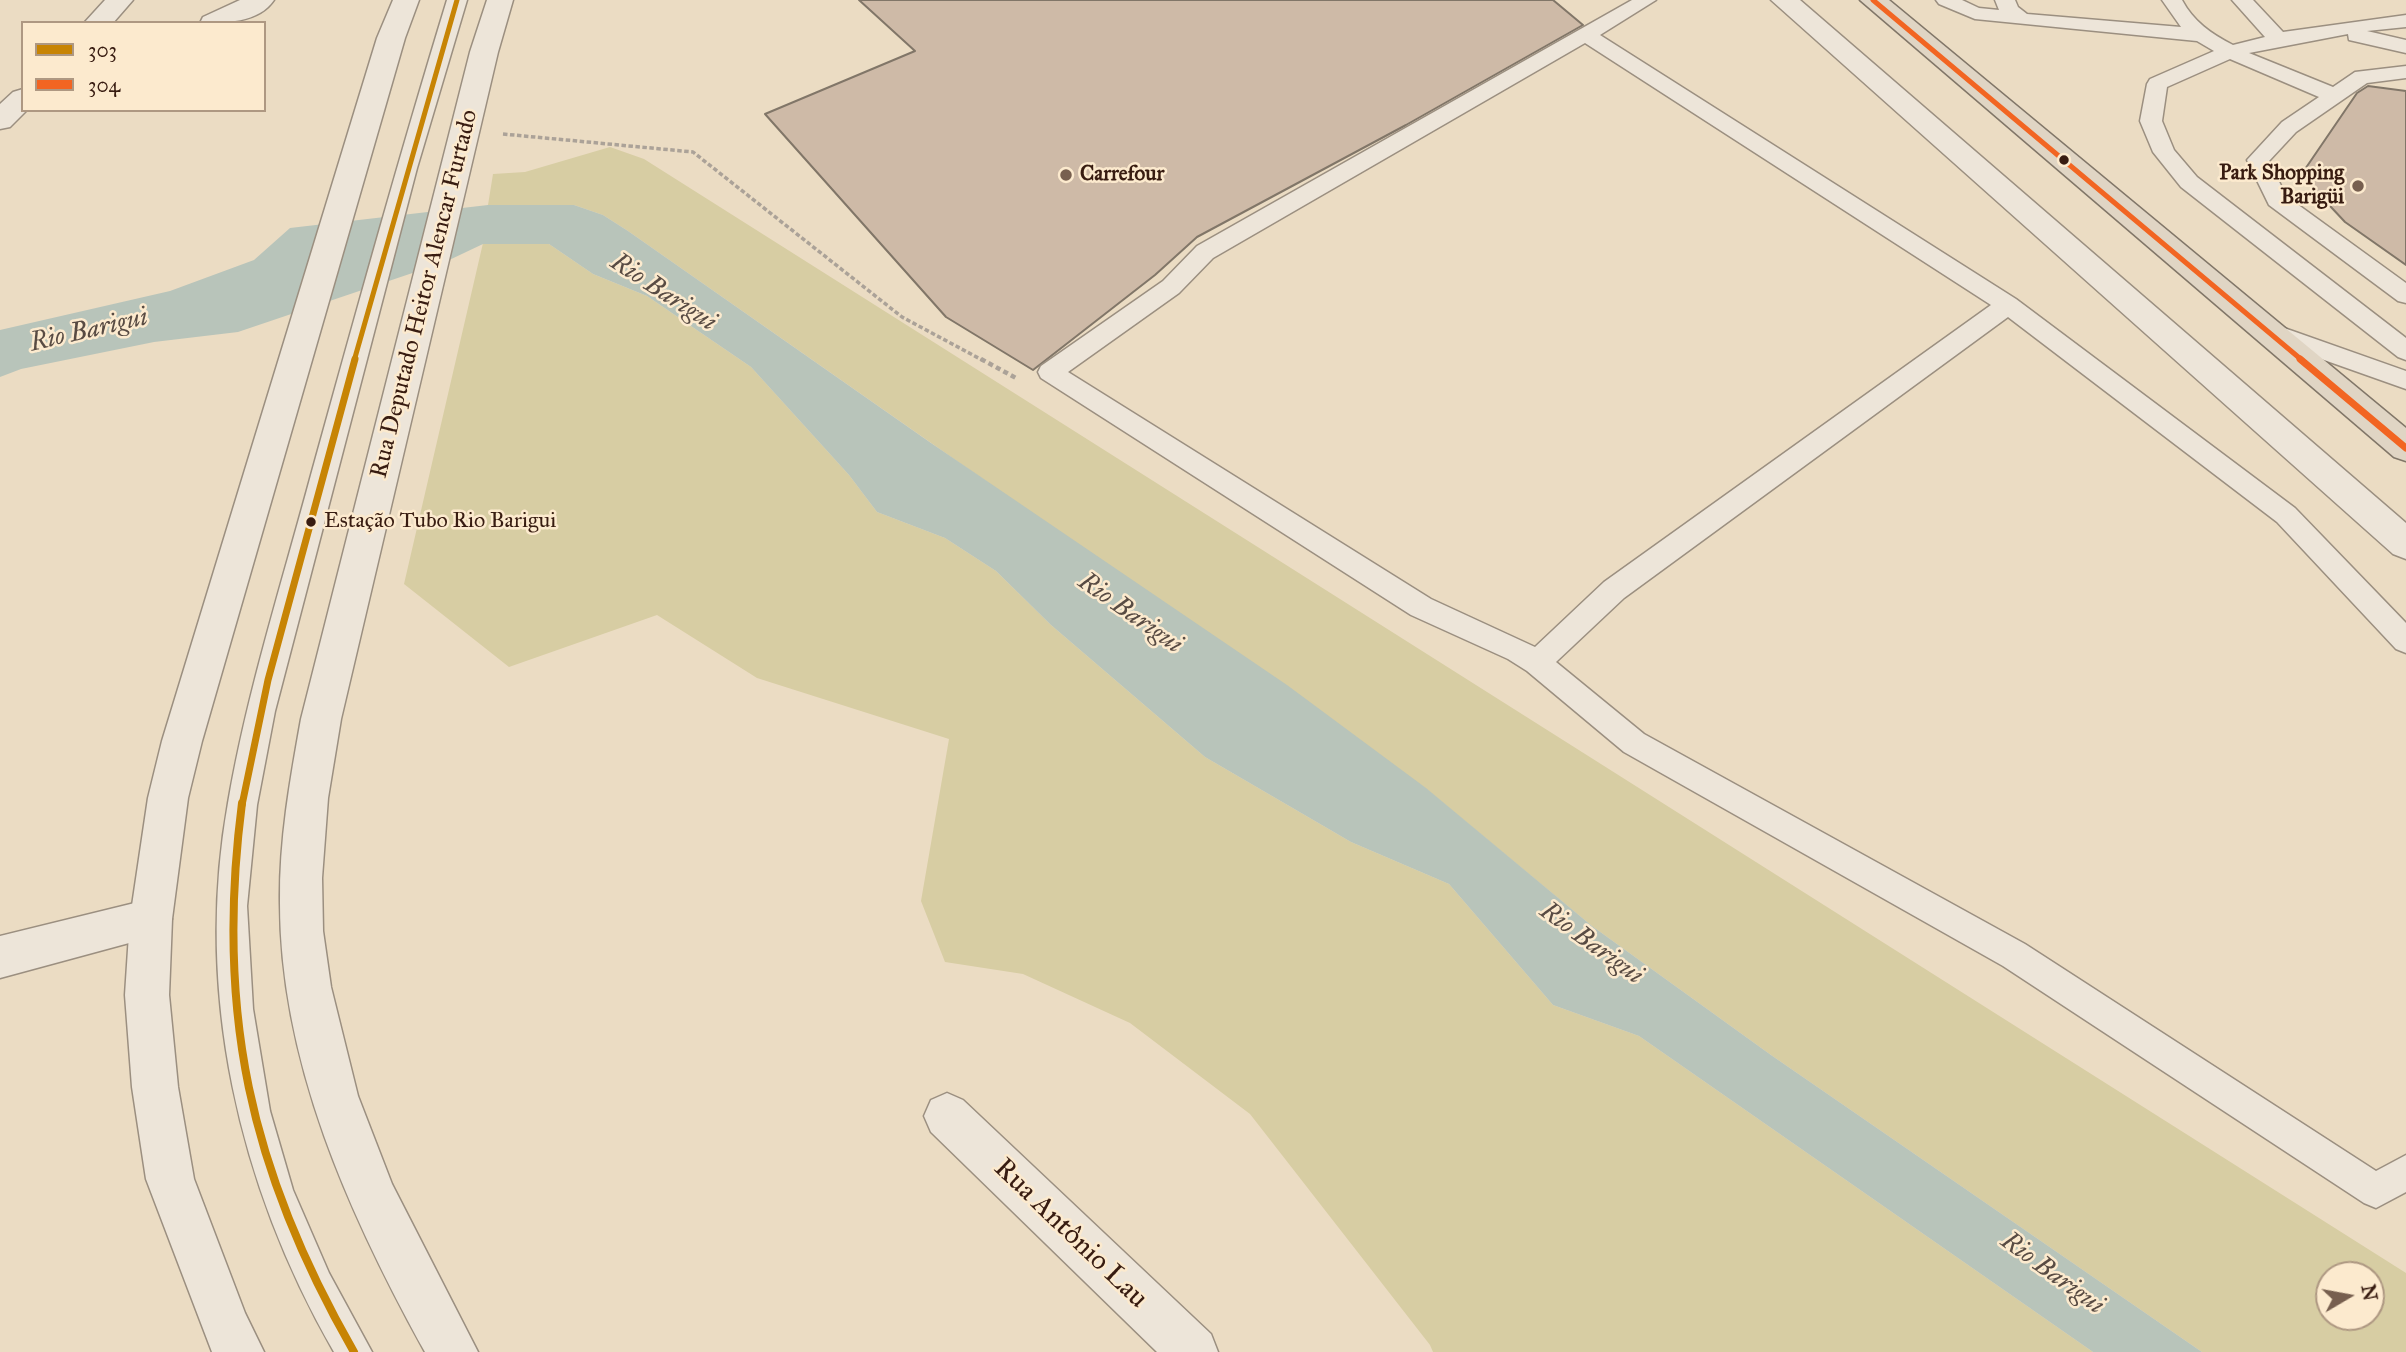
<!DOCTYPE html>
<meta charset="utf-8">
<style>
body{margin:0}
#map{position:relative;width:2406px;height:1352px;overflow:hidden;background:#ebdcc3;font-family:"IM FELL Great Primer",serif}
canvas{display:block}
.legend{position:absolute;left:21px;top:21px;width:245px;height:91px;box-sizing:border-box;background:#fceace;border:2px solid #ae9882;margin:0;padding:9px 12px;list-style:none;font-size:21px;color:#381c11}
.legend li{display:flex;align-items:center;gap:14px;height:35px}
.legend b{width:35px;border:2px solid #ae9882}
.north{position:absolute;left:2315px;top:1261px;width:70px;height:70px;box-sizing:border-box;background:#fceace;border:2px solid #ae9882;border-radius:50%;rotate:80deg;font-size:19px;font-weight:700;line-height:28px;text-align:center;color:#381c11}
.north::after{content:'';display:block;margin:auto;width:24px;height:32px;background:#775f4f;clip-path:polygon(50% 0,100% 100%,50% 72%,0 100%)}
</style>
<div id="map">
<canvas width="2406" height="1352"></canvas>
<ul class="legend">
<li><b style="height:9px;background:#c78404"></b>303</li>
<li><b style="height:9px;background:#f26522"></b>304</li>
</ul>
<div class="north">N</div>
</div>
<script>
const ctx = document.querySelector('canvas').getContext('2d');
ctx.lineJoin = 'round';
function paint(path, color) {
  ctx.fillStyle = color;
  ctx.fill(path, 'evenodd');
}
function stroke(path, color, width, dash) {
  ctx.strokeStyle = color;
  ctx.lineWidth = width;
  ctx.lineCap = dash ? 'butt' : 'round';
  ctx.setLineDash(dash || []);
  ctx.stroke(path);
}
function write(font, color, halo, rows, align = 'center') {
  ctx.font = font + ' "IM FELL Great Primer",serif';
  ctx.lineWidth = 5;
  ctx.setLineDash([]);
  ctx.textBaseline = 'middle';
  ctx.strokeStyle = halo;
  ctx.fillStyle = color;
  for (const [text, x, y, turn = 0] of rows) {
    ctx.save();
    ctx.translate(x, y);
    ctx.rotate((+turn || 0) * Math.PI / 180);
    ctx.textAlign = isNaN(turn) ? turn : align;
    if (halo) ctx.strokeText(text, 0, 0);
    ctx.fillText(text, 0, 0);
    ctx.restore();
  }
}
const green = new Path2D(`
 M610,147L644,159L2406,1273V1352H2202L1771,1055L1592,926L1426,789L628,231L603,215L574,205H488L493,174L525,172ZM2329,1275H2371V1317H2329Z
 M483,243L549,244L593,274L647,296L751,367L849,475L877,512L945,538L996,571L1051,625L1205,757L1351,842L1449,884L1553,1005L1639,1036L2093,1352H1433L1430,1345L1250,1114L1130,1023L1023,974L945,962L921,901L949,739L757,678L657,615L509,667L404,584Z`);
const water = new Path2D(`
 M488,205H574L603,215L628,231L931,443L1287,685L1426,788L1592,926L1771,1055L2202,1352H2093L1639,1036L1553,1005L1449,884L1351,842L1205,757L1051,625L996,571L945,538L877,512L849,475L751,367L647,296L593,274L549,244H483L445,262L238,332L154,342L21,369L0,377V330L170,291L254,260L290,228Z`);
const building = new Path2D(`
 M859,0H1553L1583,25L1406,125L1197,237L1155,275L1033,370L946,317L765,114L915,51Z
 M2368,86L2406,91V265L2345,222L2301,175L2357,93Z`);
const pathFar1 = new Path2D(`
 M503,134L693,152L902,317L984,361`);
const path = new Path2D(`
 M981,359L1016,378`);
const service = new Path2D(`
 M447,0H467L417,168L275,711L257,805L247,906L253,1009L270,1111L293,1190L329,1273L372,1352H334C239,1186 194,993 228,803C247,692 282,583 311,475C355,316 399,157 447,0Z
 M1632,0H1656L1600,35L2016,299L2295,508L2406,623V653L2396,649L2277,522L2008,317L1624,598L1556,662L1644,734L2025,944L2376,1171L2406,1155V1192L2376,1208L2364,1203L2003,966L1624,752L1527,671L1508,659L1411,615L1041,378L1038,372L1041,366L1163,281L1197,246ZM1585,43L1991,305L1604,582L1535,647L1431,599L1068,372L1179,293L1213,258Z
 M1936,0H1962L1979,8L1999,10L1995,0H2015L2018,7L2027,14L2181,27L2162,0H2182C2193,21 2211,34 2233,45L2265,37L2232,0H2253L2283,32L2406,15V27L2367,31L2406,40V53L2349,40L2348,34L2249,53L2333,87L2355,72L2406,66V78L2367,83L2296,132L2269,161L2286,196L2406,283V303L2398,301L2269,205L2247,160L2282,122L2319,97L2230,59L2167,87L2162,121L2174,150L2197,177L2406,338V360L2398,357L2181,187L2153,152L2140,121L2147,84L2150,79L2214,51L2197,41L1975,19L1939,4Z
 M2270,323L2406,371V389L2262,338L2258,332L2262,326Z`);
const minor = new Path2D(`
 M105,0H133L113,23H84Z
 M240,0H274C259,23 224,23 200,23L203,17Z
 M1771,0H1800L2406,523V559L2393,554Z
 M23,89V110H27L10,127L0,129V104L13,92Z
 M151,899L166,905L172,919L166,933L0,978V936Z
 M947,1093L963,1100L1211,1334L1218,1352H1157L931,1132L924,1116L931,1100Z`);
const tertiary = new Path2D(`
 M393,0H419L405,38L202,741L188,798L172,919L169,995L178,1087L194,1179L245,1313L264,1352H212L146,1179L132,1087L125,995L130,919L148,798L162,741L377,38Z
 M487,0H513L498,52L341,719L328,798L322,878L323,931L331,987L358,1096L392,1184L478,1352H425C350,1216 280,1062 280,903C279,841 290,780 301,719L470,52Z`);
const primary = new Path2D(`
 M1860,0H1889L2406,428V461L2394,457Z`);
const bus1Far2 = new Path2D(`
 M354,361L457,0`);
const bus1Far1 = new Path2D(`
 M242,805L268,680L355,359`);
const bus1 = new Path2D(`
 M242,803C215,1011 250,1171 354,1352`);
const bus2Far1 = new Path2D(`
 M1873,0L2303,361`);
const bus2 = new Path2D(`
 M2300,359L2406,448`);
const markers = [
 [2064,160,6,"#381c11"],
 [1066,175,7,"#775f4f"],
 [2358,186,7,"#775f4f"],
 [311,522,6,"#381c11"]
];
const farPoinames = [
 ["Park Shopping",2344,174],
 ["Barigüi",2344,198],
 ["Carrefour",1080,175,"left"]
];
const busNames = [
 ["Estação Tubo Rio Barigui",324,522]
];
const streetNames = [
 ["Rua Deputado Heitor Alencar Furtado",425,294,-76]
];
const waterNames = [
 ["Rio Barigui",663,293,33],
 ["Rio Barigui",89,331,-13],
 ["Rio Barigui",1130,614,35],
 ["Rio Barigui",1591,944,36],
 ["Rio Barigui",2052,1274,36]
];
const nearStreetnames = [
 ["Rua Antônio Lau",1070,1234,44]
];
paint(green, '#d7cda3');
paint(water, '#b8c4ba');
paint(building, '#cebaa7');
stroke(building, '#817668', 2);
stroke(service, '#9b8f80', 3);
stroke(minor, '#9b8f80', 3);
stroke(tertiary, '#9b8f80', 3);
stroke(primary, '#817668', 3);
stroke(pathFar1, '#aba298', 3.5, [4.5, 2.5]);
stroke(path, '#aba298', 4.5, [5, 3.5]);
paint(service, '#ede5d9');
paint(minor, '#ede5d9');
paint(tertiary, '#ede5d9');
paint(primary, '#e0d5c4');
stroke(bus1Far2, '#c78404', 5);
stroke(bus1Far1, '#c78404', 7);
stroke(bus1, '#c78404', 8);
stroke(bus2Far1, '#f26522', 5);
stroke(bus2, '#f26522', 7);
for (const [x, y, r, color] of markers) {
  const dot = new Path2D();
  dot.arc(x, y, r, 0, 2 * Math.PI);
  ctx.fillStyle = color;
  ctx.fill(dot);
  stroke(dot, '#fceace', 2.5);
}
write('bold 21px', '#381c11', '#fceace', farPoinames, 'right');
write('22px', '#381c11', '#fceace', busNames, 'left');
write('24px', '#381c11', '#fceace', streetNames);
write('italic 26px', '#584b43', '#fceace', waterNames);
write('28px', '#381c11', '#fceace', nearStreetnames);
</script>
